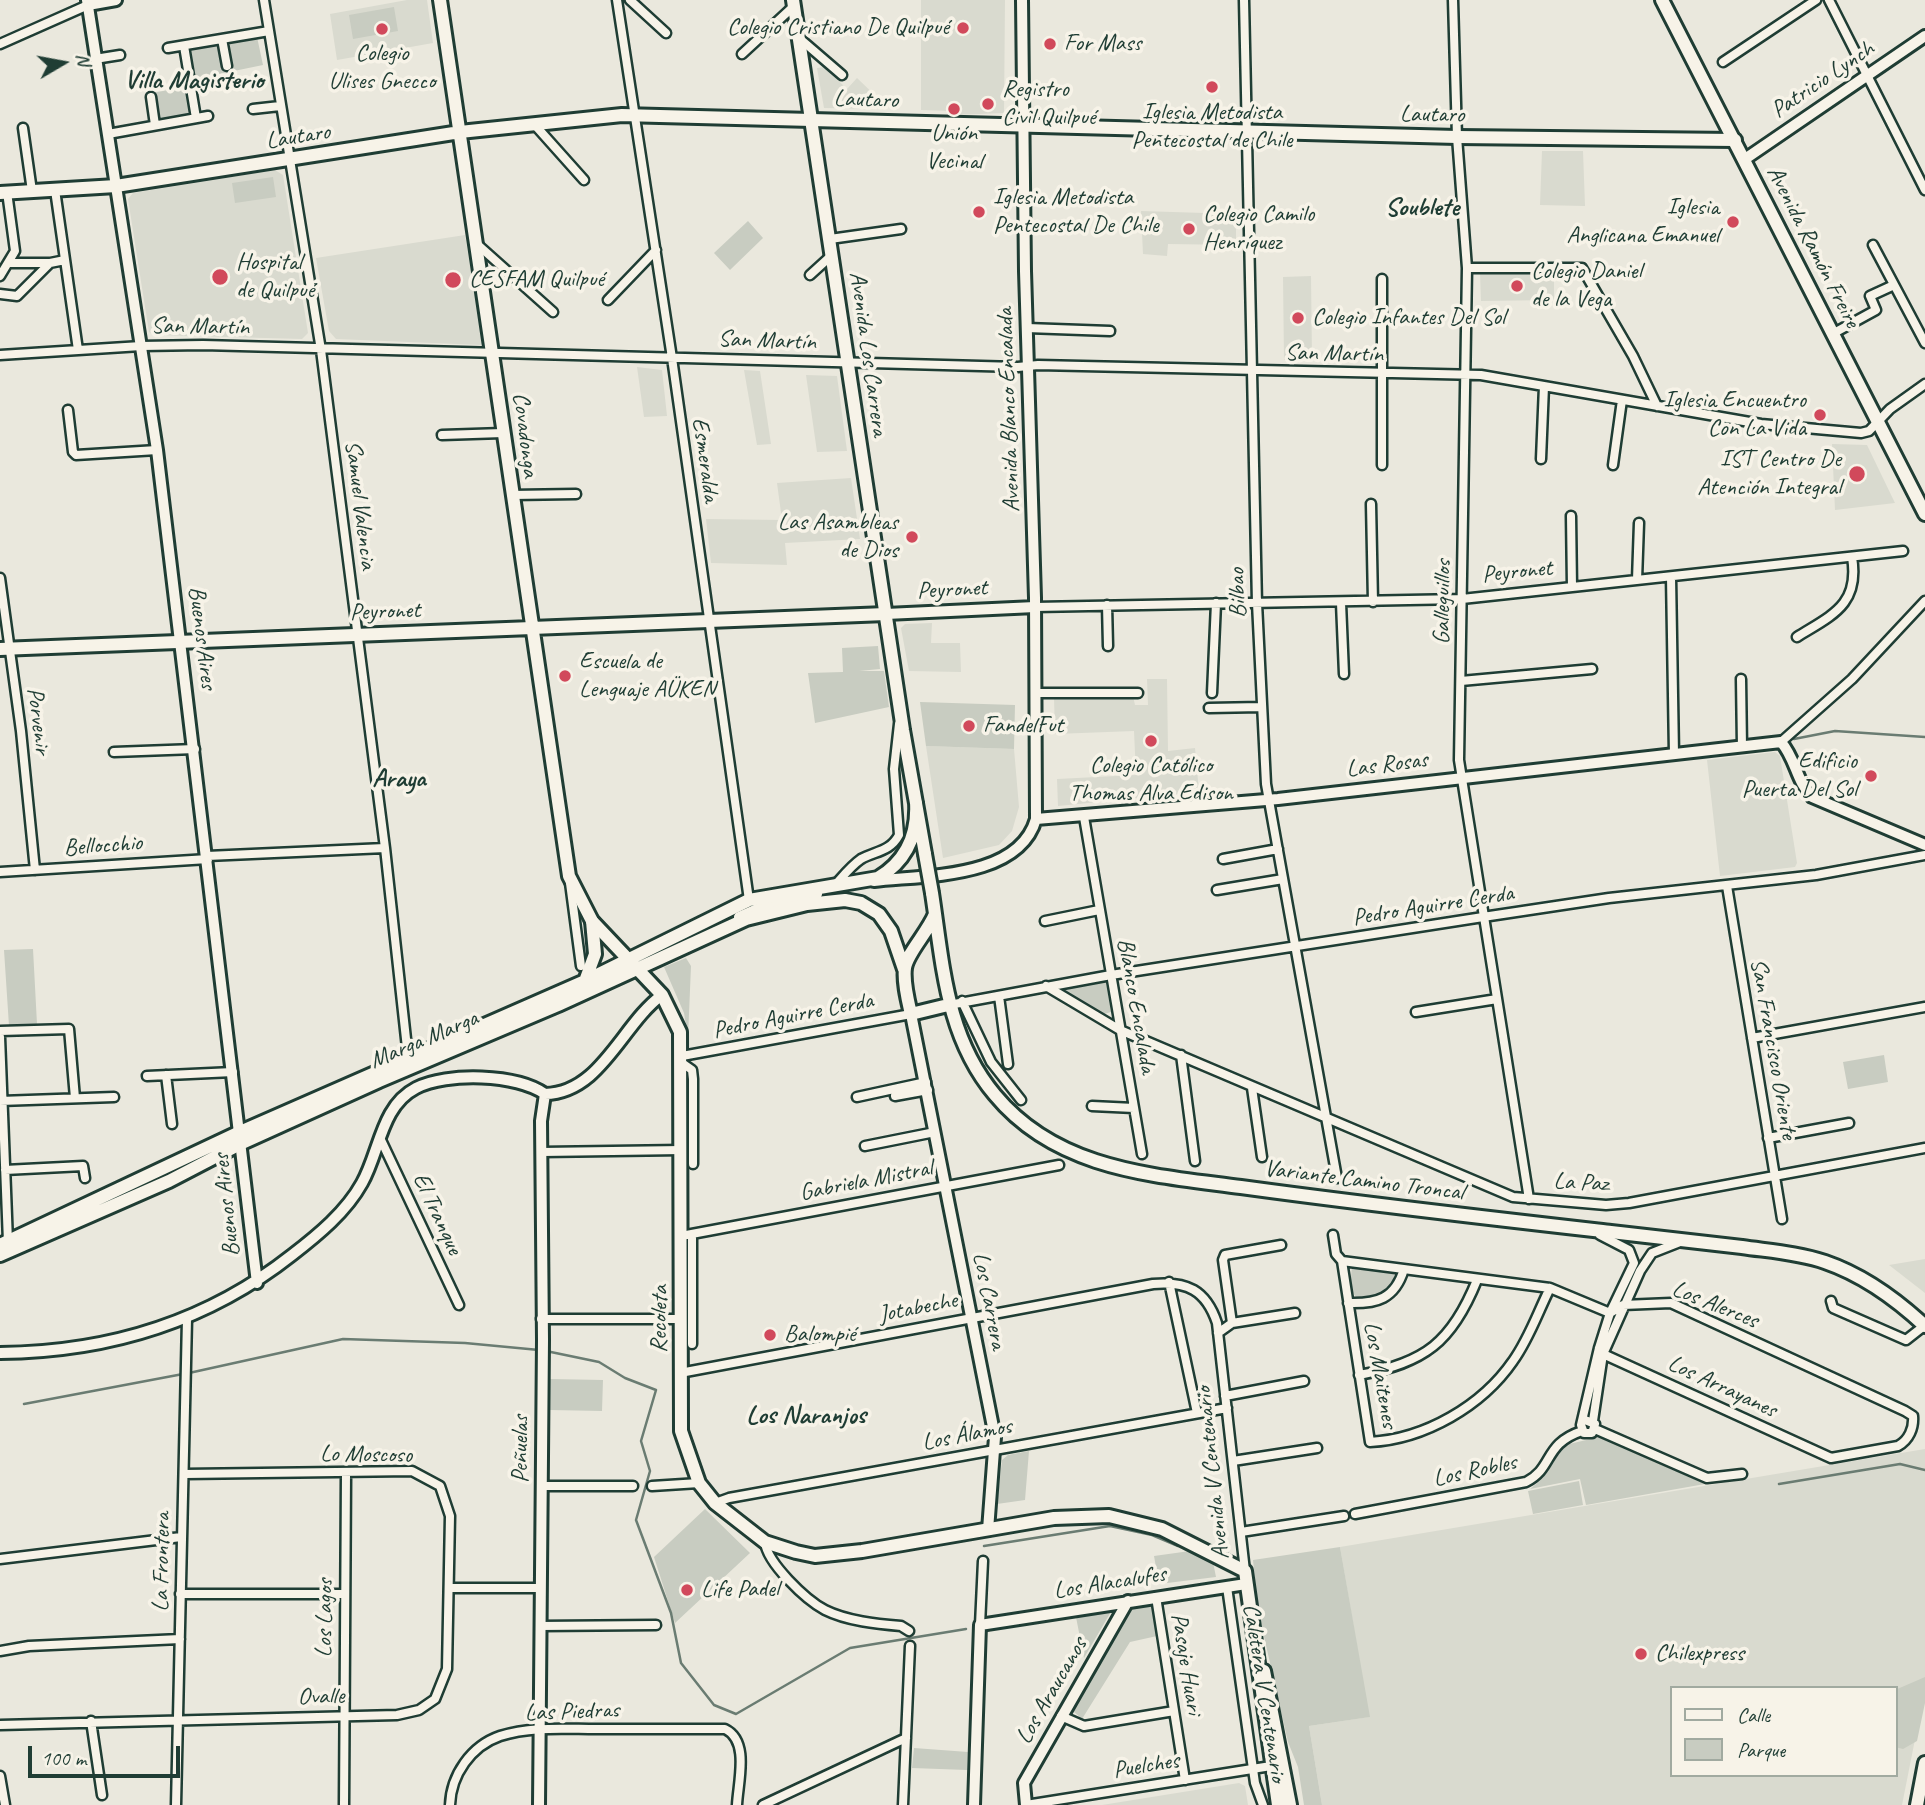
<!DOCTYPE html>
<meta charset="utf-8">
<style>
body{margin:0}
#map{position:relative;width:1925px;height:1805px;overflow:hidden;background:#eae8dd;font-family:Caveat,sans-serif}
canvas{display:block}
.legend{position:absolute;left:1670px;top:1686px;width:228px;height:91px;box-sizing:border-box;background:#f7f3e8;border:2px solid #a1aaa0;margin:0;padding:9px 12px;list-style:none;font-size:21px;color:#1f3d34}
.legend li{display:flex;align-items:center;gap:14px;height:35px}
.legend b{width:35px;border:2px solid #a1aaa0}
.north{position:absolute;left:28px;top:28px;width:70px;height:70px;-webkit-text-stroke:5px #f7f3e8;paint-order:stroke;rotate:80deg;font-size:19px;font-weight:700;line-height:28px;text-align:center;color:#1f3d34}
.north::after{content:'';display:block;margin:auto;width:24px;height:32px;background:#1f3d34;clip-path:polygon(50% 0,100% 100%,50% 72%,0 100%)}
.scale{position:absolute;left:28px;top:1746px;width:152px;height:32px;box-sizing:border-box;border:4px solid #1f3d34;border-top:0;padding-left:9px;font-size:21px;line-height:24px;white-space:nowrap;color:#1f3d34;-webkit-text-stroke:5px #f7f3e8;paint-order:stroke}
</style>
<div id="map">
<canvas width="1925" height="1805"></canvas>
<ul class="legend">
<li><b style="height:9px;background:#f7f3e8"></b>Calle</li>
<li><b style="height:19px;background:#c8ccc1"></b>Parque</li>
</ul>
<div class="north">N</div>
<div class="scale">100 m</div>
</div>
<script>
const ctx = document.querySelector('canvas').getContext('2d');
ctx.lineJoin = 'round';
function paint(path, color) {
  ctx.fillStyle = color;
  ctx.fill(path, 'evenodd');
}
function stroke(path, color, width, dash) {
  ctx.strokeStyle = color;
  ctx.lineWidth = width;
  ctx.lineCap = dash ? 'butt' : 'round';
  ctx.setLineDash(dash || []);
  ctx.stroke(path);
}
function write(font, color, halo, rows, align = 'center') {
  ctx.font = font + ' Caveat,sans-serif';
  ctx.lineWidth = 7;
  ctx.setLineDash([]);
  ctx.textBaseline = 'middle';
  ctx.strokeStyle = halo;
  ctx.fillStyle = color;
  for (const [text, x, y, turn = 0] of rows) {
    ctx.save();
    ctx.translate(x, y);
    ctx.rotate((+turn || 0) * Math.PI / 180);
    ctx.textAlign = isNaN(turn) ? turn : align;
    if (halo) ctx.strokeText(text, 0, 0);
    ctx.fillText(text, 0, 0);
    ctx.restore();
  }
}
const built = new Path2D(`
 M407,0H427L433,43L337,60L330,14Z
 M921,0H1005L1004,113L953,115L952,111L921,110Z
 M824,67L847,89L857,78L883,103L882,109L824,108L817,68Z
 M1542,151H1583L1585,206L1540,205Z
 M275,170L283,175L308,333L302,339L153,335L149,332L128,199L133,193Z
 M1141,211L1236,214V245L1168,244L1167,256L1143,254Z
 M465,235L483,343L481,345L336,339L329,331L316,258Z
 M1554,272V300L1481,301L1480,273Z
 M1311,276L1312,360H1284L1283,277Z
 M637,367L662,370L667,416L644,417Z
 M744,370L760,371L771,444L757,445Z
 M806,375L837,376L847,451L817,452Z
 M1832,444L1867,445L1895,503L1835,510Z
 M851,478L860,539L785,543L787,565L711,563L706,519L782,520L777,483Z
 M932,623L931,643H960L961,672L909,671L901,628L905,624Z
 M1147,679H1167L1168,751L1195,748L1199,792L1058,806L1057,779L1136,775L1134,731L1055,734L1054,697L1133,696L1135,705H1148Z
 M926,746L1014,749L1019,807L1012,831L999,845L943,858Z
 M1775,752L1780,756L1797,863L1795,867L1720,876L1707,760Z
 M1925,1259V1293L1889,1265Z
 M1925,1449V1689L1902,1805H1322L1309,1726L1369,1717L1340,1547ZM1671,1688H1895V1775H1671Z
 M1239,1783L1245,1786L1248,1805H1102Z`);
const green = new Path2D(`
 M394,7L398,31L353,39L349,15Z
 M257,37L263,65L195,79L190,49Z
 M185,87L190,116L158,122L152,93Z
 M273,177L276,197L235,203L232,183Z
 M748,221L763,238L730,270L714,253Z
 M878,646L880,669L859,671H884L889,707L815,723L808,673L843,672L842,648Z
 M920,702L1015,705L1014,749L926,746Z
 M33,949L37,1024L9,1026L4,950Z
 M686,958L691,966L688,1038L684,1013L664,967Z
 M1106,982L1111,1012L1104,1014L1066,994V988Z
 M1884,1055L1888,1082L1848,1089L1843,1062Z
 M1352,1265L1396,1272L1397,1275C1387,1293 1375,1299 1356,1297L1350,1289Z
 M550,1379L603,1380L602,1411L550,1410Z
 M1599,1437L1705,1484L1586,1505L1580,1479L1530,1489L1543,1478L1565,1445Z
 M1029,1451L1025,1500L997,1504L1002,1460L1008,1455Z
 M1579,1481L1583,1505L1533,1514L1528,1491Z
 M705,1509L750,1553L675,1623L654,1557Z
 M1340,1547L1370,1717L1309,1726L1322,1805H1304L1298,1767L1288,1742L1258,1610L1253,1560Z
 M1190,1551L1213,1562L1216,1577L1159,1584L1154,1556Z
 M1152,1606L1157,1636L1130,1642L1082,1719L1073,1711L1126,1616L1133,1608Z
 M1112,1610L1084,1658L1076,1617Z
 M1925,1677V1703L1917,1741L1903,1749L1895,1747V1690Z
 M914,1748L968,1752L967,1770L912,1768Z`);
const stream = new Path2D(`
 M1794,739L1835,731L1925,737
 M546,1351L599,1362L625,1378L656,1390L641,1441L650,1471L636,1520L671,1613L681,1663L714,1705L736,1714L850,1648L966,1629
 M189,1373L343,1339L465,1343L539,1350
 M24,1404L183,1374
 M1779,1484L1900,1464L1925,1470
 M984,1546L1110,1526L1152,1535L1178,1546`);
const minor = new Path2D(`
 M264,0L321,350L385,848L408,1057
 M617,0L672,358L749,900L747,903
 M630,0L666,33
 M1244,0L1257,603L1266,784L1337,1178
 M1453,0L1457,137L1467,268L1459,760L1529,1199
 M1829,0L1925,190
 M799,38L842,75
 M222,39L227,66
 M0,44L88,5
 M184,46L196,118
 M168,48L269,31
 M742,54L794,6
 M95,59L120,55
 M1723,62L1816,0
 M151,97L155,125
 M253,109L280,106
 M534,124L584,180
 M23,128L32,191
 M108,134L208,116
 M55,190L78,350
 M830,239L901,229
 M478,245L553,312
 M1873,245L1925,343
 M9,263H50
 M1467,268H1582L1633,356L1657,406
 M810,275L832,255
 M0,276L15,251L7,192
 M0,294L17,296L50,263L65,260
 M608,300L656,250
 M1027,328L1110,331
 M1834,333L1876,310L1870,296L1894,285
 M0,355L141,346L203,345L1018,367L1038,365L1481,375L1761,424L1861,433L1869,431L1890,409L1925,384
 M68,410L73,452L76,455L157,450
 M442,435L503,433
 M1541,459L1544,386
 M1382,465V279
 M1613,465L1622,400
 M512,495L576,494
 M1371,504L1373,602
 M1571,516L1572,587
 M1671,577L1674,754
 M0,578L21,731L35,870
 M1637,580L1639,523
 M1341,603L1344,674
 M1107,605L1108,646
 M1035,607L1462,599L1903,551
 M1797,637C1832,615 1860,605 1852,557
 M1741,679L1742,747
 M1461,681L1592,669
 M1036,693H1138
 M1212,693L1216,603
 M1209,708L1261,707
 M1781,742L1852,679L1925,601
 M114,752L195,749
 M1084,817L1142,1154
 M207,856L385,848
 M1223,859L1278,849
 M0,872L208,859
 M570,883L581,966
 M836,884C844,875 851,866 861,859C875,851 890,852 899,835L894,769L899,724
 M1727,886L1782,1219
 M1217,890L1283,879
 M1045,921L1099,910
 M1046,986L1120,1030L1513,1197L1606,1205L1629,1203L1925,1148
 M999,996L1008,1064
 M962,1001L991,1062L1021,1100
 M949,1005L1111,975L1483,917L1609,898L1816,875L1925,855
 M1416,1012L1497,999
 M0,1031L69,1029L75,1098
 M0,1037L8,1242
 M1752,1038L1925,1007
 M1181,1055L1195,1161
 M682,1056L911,1014
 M682,1063L692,1070L693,1079V1164
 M166,1075L172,1124
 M147,1076L233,1072
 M1252,1088L1262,1157
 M895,1096L928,1090
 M857,1097L926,1082
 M0,1101L114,1097
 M1092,1106L1134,1108
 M1768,1138L1849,1123
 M381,1140L459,1305
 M865,1146L935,1132
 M542,1152L682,1150
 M5,1170L83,1166L85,1178
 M692,1234V1344
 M1333,1235L1336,1254L1342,1261L1370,1442C1425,1439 1482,1406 1513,1361C1529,1339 1538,1312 1550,1288
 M681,1236L1059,1165
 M1342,1261L1550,1288L1610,1313L1623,1305L1671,1303L1905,1411L1913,1416C1914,1428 1909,1440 1898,1446L1831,1458L1603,1354L1599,1348
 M1169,1282L1197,1413
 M1831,1301L1833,1308L1906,1340L1924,1326
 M1348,1303C1377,1304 1395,1299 1404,1269
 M541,1319H681
 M1232,1323L1223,1260L1225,1255L1281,1245
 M1218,1333L1232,1323L1295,1313
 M680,1373L1153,1284C1187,1281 1206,1290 1217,1323L1245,1571
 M1359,1375C1425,1363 1452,1342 1477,1280
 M1225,1396L1304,1381
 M1585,1420L1595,1424L1592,1433H1584L1581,1425L1599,1348L1610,1313L1634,1263L1629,1250L1600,1235
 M1593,1421L1603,1354L1640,1271L1652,1253L1680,1242
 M1595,1429L1707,1478L1742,1474
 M1233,1461L1317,1448
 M541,1486H633
 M652,1486L699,1483
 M715,1503L729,1498L1227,1408
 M1355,1514L1526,1482C1554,1468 1543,1444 1582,1431
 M1241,1532L1344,1516
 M765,1542C767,1563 806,1600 825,1610C847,1621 877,1624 901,1626L909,1631
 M0,1559L181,1537
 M1227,1587L1255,1783L1263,1805
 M450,1588H540
 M180,1594H345
 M1156,1597L1185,1780
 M980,1625L983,1561
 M540,1626L656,1625
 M0,1651L29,1646L180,1639
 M1061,1716L1084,1726L1174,1711
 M91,1721L102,1795
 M0,1725L397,1715L419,1710L435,1699L447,1669L450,1516L440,1486L412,1471L185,1474
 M0,1776L5,1805
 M176,1805L187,1319
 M344,1805L346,1474
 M450,1805C451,1775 471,1746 500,1736C531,1726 565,1729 596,1729C639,1729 682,1729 725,1729C750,1741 738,1782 737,1805
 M763,1805L906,1738
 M903,1805L910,1646
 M1026,1805L1271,1766`);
const tertiary = new Path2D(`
 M87,0L157,450L257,1283
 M88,5L116,0
 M1745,159L1925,36
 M886,614L1035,607
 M1036,819L1278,799L1781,742C1796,759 1796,781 1812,797L1925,845
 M874,881C925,875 1019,879 1036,819L1035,598L1025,271L1022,0
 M739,917L757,909L817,894
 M911,1014L995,1437L988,1530
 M0,1353C109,1352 207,1322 292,1255C318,1235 346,1212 362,1183C380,1151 381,1106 416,1088C447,1072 517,1074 545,1094C601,1093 622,1024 662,995
 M539,1805L543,1340L541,1121L545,1094
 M974,1805L980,1625L1246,1584
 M1026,1805L1024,1783L1128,1601`);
const secondary = new Path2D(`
 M440,0L569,876L592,921L662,995L680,1032L681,1431L699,1483L715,1503L765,1542L796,1552L815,1556L862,1551L1054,1518L1109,1516L1162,1529L1245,1571L1278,1805
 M0,193L116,186L460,132L622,115L1457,137L1735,140
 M0,649L886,614
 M1264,1671L1290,1805`);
const primary = new Path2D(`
 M793,0L903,730L925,854
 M1662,0L1925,514
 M932,893C943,965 946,1037 995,1095C1057,1170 1152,1175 1241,1187C1364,1204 1488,1218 1611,1232C1655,1237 1699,1242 1742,1247C1769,1251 1799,1253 1825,1262C1863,1275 1896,1299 1925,1326
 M935,914C928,932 907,953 905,968C903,982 908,1001 911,1014L948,1005
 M585,981L595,954L592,921
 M0,1245L240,1132L585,981L749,900L878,878C906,861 918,835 916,802
 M0,1255L169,1181L242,1143L379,1081L558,1005L746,919L807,904L845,900L861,903L879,914L891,931L904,969
 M1917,1805L1925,1763`);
const primaryBridge = new Path2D(`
 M925,854L932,893`);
const markers = [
 [963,28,7,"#d1495b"],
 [382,29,7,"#d1495b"],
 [1050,44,7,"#d1495b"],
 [1212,87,7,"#d1495b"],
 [988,104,7,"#d1495b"],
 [954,109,7,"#d1495b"],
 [979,212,7,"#d1495b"],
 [1733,222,7,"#d1495b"],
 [1189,229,7,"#d1495b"],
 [220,277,9,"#d1495b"],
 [453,280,9,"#d1495b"],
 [1517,286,7,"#d1495b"],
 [1298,318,7,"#d1495b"],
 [1820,415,7,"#d1495b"],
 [1857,474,9,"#d1495b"],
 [912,537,7,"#d1495b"],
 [565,676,7,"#d1495b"],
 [969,726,7,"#d1495b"],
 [1151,741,7,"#d1495b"],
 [1871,776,7,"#d1495b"],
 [770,1335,7,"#d1495b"],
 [687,1590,7,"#d1495b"],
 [1641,1654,7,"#d1495b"]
];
const poiNames = [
 ["Colegio Cristiano De Quilpué",949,28,"right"],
 ["For Mass",1064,44],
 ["Colegio",382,54,"center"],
 ["Ulises Gnecco",382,82,"center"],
 ["Registro",1002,90],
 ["Civil Quilpué",1002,118],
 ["Iglesia Metodista",1212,113,"center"],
 ["Pentecostal de Chile",1212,141,"center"],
 ["Unión",954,134,"center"],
 ["Vecinal",954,162,"center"],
 ["Iglesia Metodista",993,198],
 ["Pentecostal De Chile",993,226],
 ["Iglesia",1719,208,"right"],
 ["Anglicana Emanuel",1719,236,"right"],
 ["Colegio Camilo",1203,215],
 ["Henríquez",1203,243],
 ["Hospital",236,263],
 ["de Quilpué",236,291],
 ["Colegio Daniel",1531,272],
 ["de la Vega",1531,300],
 ["CESFAM Quilpué",469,280],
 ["Colegio Infantes Del Sol",1312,318],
 ["Iglesia Encuentro",1806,401,"right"],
 ["Con La Vida",1806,429,"right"],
 ["IST Centro De",1841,460,"right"],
 ["Atención Integral",1841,488,"right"],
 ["Las Asambleas",898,523,"right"],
 ["de Dios",898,551,"right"],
 ["Escuela de",579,662],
 ["Lenguaje AÜKEN",579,690],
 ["FandelFut",983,726],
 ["Edificio",1857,762,"right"],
 ["Puerta Del Sol",1857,790,"right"],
 ["Colegio Católico",1151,766,"center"],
 ["Thomas Alva Edison",1151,794,"center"],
 ["Balompié",784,1335],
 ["Life Padel",701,1590],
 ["Chilexpress",1655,1654]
];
const streetNames = [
 ["Patricio Lynch",1823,80,-34],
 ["Lautaro",866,100,2],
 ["Lautaro",1432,115,1],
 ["Lautaro",298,137,-9],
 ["Avenida Ramón Freire",1813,247,63],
 ["San Martín",200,327,1],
 ["San Martín",767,341,2],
 ["Avenida Los Carrera",868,354,82],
 ["San Martín",1334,354,1],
 ["Avenida Blanco Encalada",1009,410,-92],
 ["Covadonga",525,435,83],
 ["Esmeralda",705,460,82],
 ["Samuel Valencia",360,505,83],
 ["Peyronet",1517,572,-6],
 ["Peyronet",952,590,-3],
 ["Bilbao",1238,593,-92],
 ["Galleguillos",1443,602,-89],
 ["Peyronet",385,612,-2],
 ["Buenos Aires",202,638,83],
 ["Porvenir",38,721,83],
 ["Las Rosas",1387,765,-7],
 ["Bellocchio",103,846,-4],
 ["Pedro Aguirre Cerda",1433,906,-9],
 ["Blanco Encalada",1136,1006,80],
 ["Pedro Aguirre Cerda",793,1016,-11],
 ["Marga Marga",424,1040,-23],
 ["San Francisco Oriente",1773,1049,80],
 ["Gabriela Mistral",866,1181,-11],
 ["Variante Camino Troncal",1364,1181,7],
 ["La Paz",1581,1183,3],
 ["Buenos Aires",227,1205,-96],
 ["El Tranque",437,1214,65],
 ["Los Carrera",989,1301,79],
 ["Los Alerces",1715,1305,22],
 ["Jotabeche",918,1308,-11],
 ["Recoleta",660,1319,-89],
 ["Los Maitenes",1380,1375,80],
 ["Los Arrayanes",1722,1387,25],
 ["Los Álamos",967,1435,-11],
 ["Peñuelas",521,1449,-90],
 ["Lo Moscoso",366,1455,1],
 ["Los Robles",1475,1471,-12],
 ["Avenida V Centenario",1213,1473,-96],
 ["La Frontera",162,1562,-89],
 ["Los Alacalufes",1110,1583,-9],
 ["Los Lagos",325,1618,-89],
 ["Pasaje Huari",1186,1664,81],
 ["Los Araucanos",1052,1691,-60],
 ["Caletera V Centenario",1264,1693,81],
 ["Ovalle",321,1697,-1],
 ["Las Piedras",572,1712,-2],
 ["Puelches",1146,1766,-9]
];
const neighbourhoodNames = [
 ["Villa Magisterio",194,81],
 ["Soublete",1422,208],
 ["Araya",399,779],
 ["Los Naranjos",806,1416]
];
paint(built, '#d9dacf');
paint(green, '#c8ccc1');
stroke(stream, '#6a7c72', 2.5);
stroke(minor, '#1f3d34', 13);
stroke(tertiary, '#1f3d34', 16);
stroke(secondary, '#1f3d34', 18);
stroke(primary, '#1f3d34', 18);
stroke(minor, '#f7f3e8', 8);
stroke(tertiary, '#f7f3e8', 10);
stroke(secondary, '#f7f3e8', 12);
stroke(primary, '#f7f3e8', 12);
stroke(primaryBridge, '#1f3d34', 18, []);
stroke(primaryBridge, '#f7f3e8', 12);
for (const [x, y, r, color] of markers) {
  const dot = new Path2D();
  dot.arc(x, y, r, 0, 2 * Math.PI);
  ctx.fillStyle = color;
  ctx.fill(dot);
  stroke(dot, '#f7f3e8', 2.5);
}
write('24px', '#1f3d34', '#f7f3e8', poiNames, 'left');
write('24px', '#1f3d34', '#f7f3e8', streetNames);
write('bold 26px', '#1f3d34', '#f7f3e8', neighbourhoodNames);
</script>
